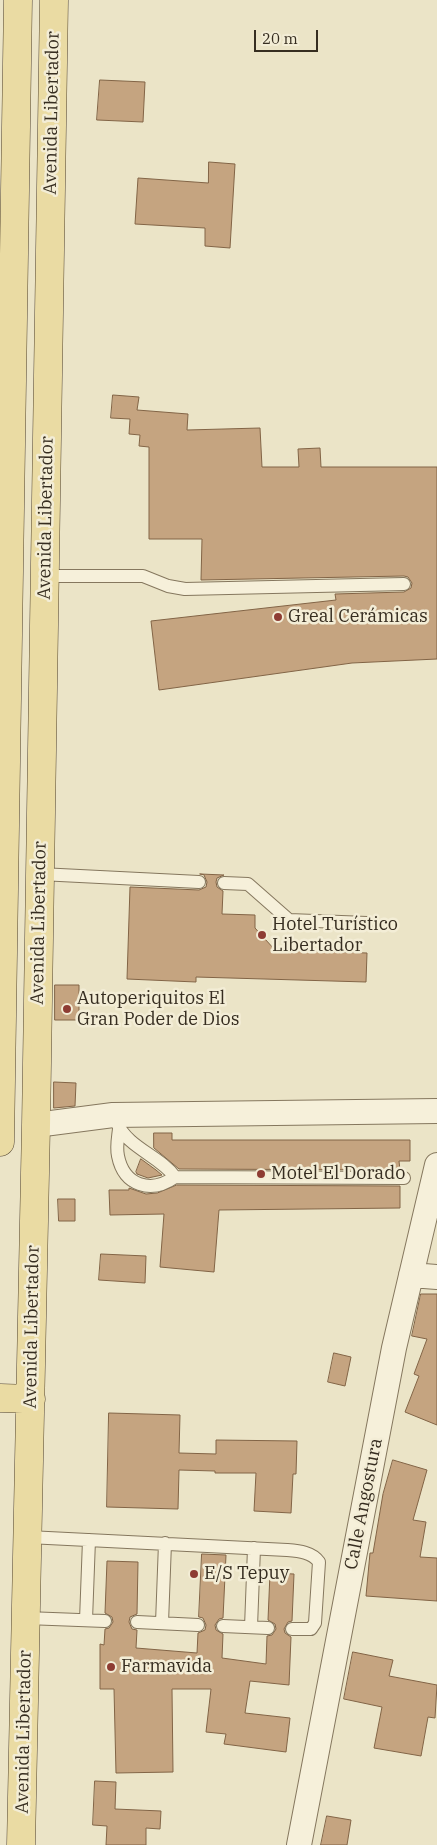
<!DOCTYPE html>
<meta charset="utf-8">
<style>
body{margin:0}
#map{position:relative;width:437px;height:1845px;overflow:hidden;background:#ebe4c7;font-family:"IBM Plex Serif",serif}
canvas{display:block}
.scale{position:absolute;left:254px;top:30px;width:64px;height:22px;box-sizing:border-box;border:2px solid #362d20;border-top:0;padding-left:6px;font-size:15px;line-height:18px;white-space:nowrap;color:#362d20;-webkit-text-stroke:4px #f3edd6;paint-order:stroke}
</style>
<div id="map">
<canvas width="437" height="1845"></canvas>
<div class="scale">20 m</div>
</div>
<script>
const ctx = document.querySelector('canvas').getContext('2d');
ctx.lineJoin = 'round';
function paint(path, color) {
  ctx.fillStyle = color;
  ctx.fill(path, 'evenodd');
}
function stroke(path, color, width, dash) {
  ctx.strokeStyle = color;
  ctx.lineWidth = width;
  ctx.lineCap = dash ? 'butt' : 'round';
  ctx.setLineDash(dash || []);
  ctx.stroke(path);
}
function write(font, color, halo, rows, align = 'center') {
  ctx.font = font + ' "IBM Plex Serif",serif';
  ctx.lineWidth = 5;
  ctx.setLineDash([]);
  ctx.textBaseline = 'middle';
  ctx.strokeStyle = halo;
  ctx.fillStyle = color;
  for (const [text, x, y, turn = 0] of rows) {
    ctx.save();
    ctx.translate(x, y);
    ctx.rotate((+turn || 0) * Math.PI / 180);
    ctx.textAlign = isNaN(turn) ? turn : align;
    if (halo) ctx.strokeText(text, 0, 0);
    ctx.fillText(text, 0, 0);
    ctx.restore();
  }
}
const building = new Path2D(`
 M100,80L145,82L143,122L97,120Z
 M209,162L235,164L230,248L205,246V228L135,224L138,178L208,183Z
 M113,395L139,397L137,410L188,414L187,430L260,428L262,467H299L298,449L320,448L321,467H437V659L352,663L159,690L151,621L336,600L335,594L404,592L411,588L412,583L408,577L404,576L201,580L202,539H149V447L139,446L140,435L129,434L130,419L111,418Z
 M200,874L224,875L217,878L216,882L217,887L223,891L222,914L255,915V928L275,950L367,953L366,982L196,977V982L127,979L130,887L199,890L206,887L207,882L204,875Z
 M55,985H79V1020H55Z
 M54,1082L76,1083L75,1106L54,1108Z
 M154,1133H172V1140H410V1161H399L400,1170L179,1169L154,1148Z
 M141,1159L156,1170L162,1175L148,1178L137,1174L136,1172Z
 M177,1185L400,1186V1208L219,1210L214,1272L160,1267L164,1214L110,1215L109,1190H129V1188L146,1194L157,1193Z
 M58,1199H75V1221H59Z
 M101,1254L146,1256L145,1283L99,1280Z
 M421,1294H437V1425L405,1412L419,1376L414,1374L427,1339L412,1336Z
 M334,1353L351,1357L345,1386L328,1382Z
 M109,1413L180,1415L179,1453L216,1454V1440L297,1441L296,1474H293L291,1513L254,1511L256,1473H215V1471L179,1470L178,1509L107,1507Z
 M393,1460L427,1470L413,1520L426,1522L420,1557L437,1558V1601L366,1596L370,1553H373L383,1494Z
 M202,1554L226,1555L223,1618L219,1619L215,1625L216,1630L223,1634L222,1658L266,1664L267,1636L272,1635L276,1629L275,1624L268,1620L270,1573L294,1574L292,1621L288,1622L284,1629L285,1633L291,1637L289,1685L250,1681L245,1713L290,1718L286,1752L224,1744L226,1734L206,1732L211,1689H172L173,1772L116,1773L114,1689H100V1644L104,1645L105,1629L109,1628L113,1622L112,1617L105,1613L107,1561L138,1562L137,1614L130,1617L129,1622L132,1629L137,1630L136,1648L197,1653L198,1633L205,1630L206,1625L203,1618L199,1617Z
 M353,1652L393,1660L389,1676L437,1685L435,1718L428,1717L421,1756L374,1748L382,1707L344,1699Z
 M95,1781L116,1782L115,1809L161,1811L160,1829L146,1828V1845H106L107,1826L93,1825Z
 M327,1816L351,1820L347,1845H321Z`);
const lane = new Path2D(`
 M45,576H143L168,586L185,589L404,584
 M40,874L199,882
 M224,883L248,884L289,920L367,923
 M117,1123C128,1148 160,1156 175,1177
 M119,1129C118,1138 116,1147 118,1156C124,1186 151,1194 175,1177L404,1178
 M28,1537L287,1550C299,1551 312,1552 319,1562L315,1623L311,1629H292
 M26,1618L105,1621
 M86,1620L89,1540
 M137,1622L198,1625
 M162,1623L165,1543
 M223,1626L268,1628
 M251,1627L254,1548`);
const street = new Path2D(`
 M36,1125L113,1115L437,1111
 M411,1275L437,1277
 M299,1845L394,1348L437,1165`);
const primary = new Path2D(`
 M0,1142L18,0
 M0,1398L31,1399
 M21,1845L36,1125L54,0`);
const markers = [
 [278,617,5,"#8e3c33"],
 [262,935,5,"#8e3c33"],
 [67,1009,5,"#8e3c33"],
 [261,1174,5,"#8e3c33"],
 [194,1574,5,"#8e3c33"],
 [111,1667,5,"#8e3c33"]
];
const streetNames = [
 ["Avenida Libertador",52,113,-89],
 ["Avenida Libertador",46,518,-89],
 ["Avenida Libertador",39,923,-89],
 ["Avenida Libertador",32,1327,-89],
 ["Calle Angostura",364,1504,-79],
 ["Avenida Libertador",24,1732,-89]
];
const poiNames = [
 ["Greal Cerámicas",288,617],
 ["Hotel Turístico",272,925],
 ["Libertador",272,946],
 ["Autoperiquitos El",77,999],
 ["Gran Poder de Dios",77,1020],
 ["Motel El Dorado",271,1174],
 ["E/S Tepuy",204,1574],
 ["Farmavida",121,1667]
];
paint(building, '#c5a480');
stroke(building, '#826446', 1);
stroke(lane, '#85775e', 14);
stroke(street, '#85775e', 26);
stroke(primary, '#534532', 29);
stroke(lane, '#f6f0da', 12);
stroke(street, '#f6f0da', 24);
stroke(primary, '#eadba3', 28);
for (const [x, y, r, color] of markers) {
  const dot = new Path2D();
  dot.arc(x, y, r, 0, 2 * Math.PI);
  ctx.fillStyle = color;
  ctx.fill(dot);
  stroke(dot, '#f3edd6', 2);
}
write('18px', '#362d20', '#f3edd6', streetNames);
write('18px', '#362d20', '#f3edd6', poiNames, 'left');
</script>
